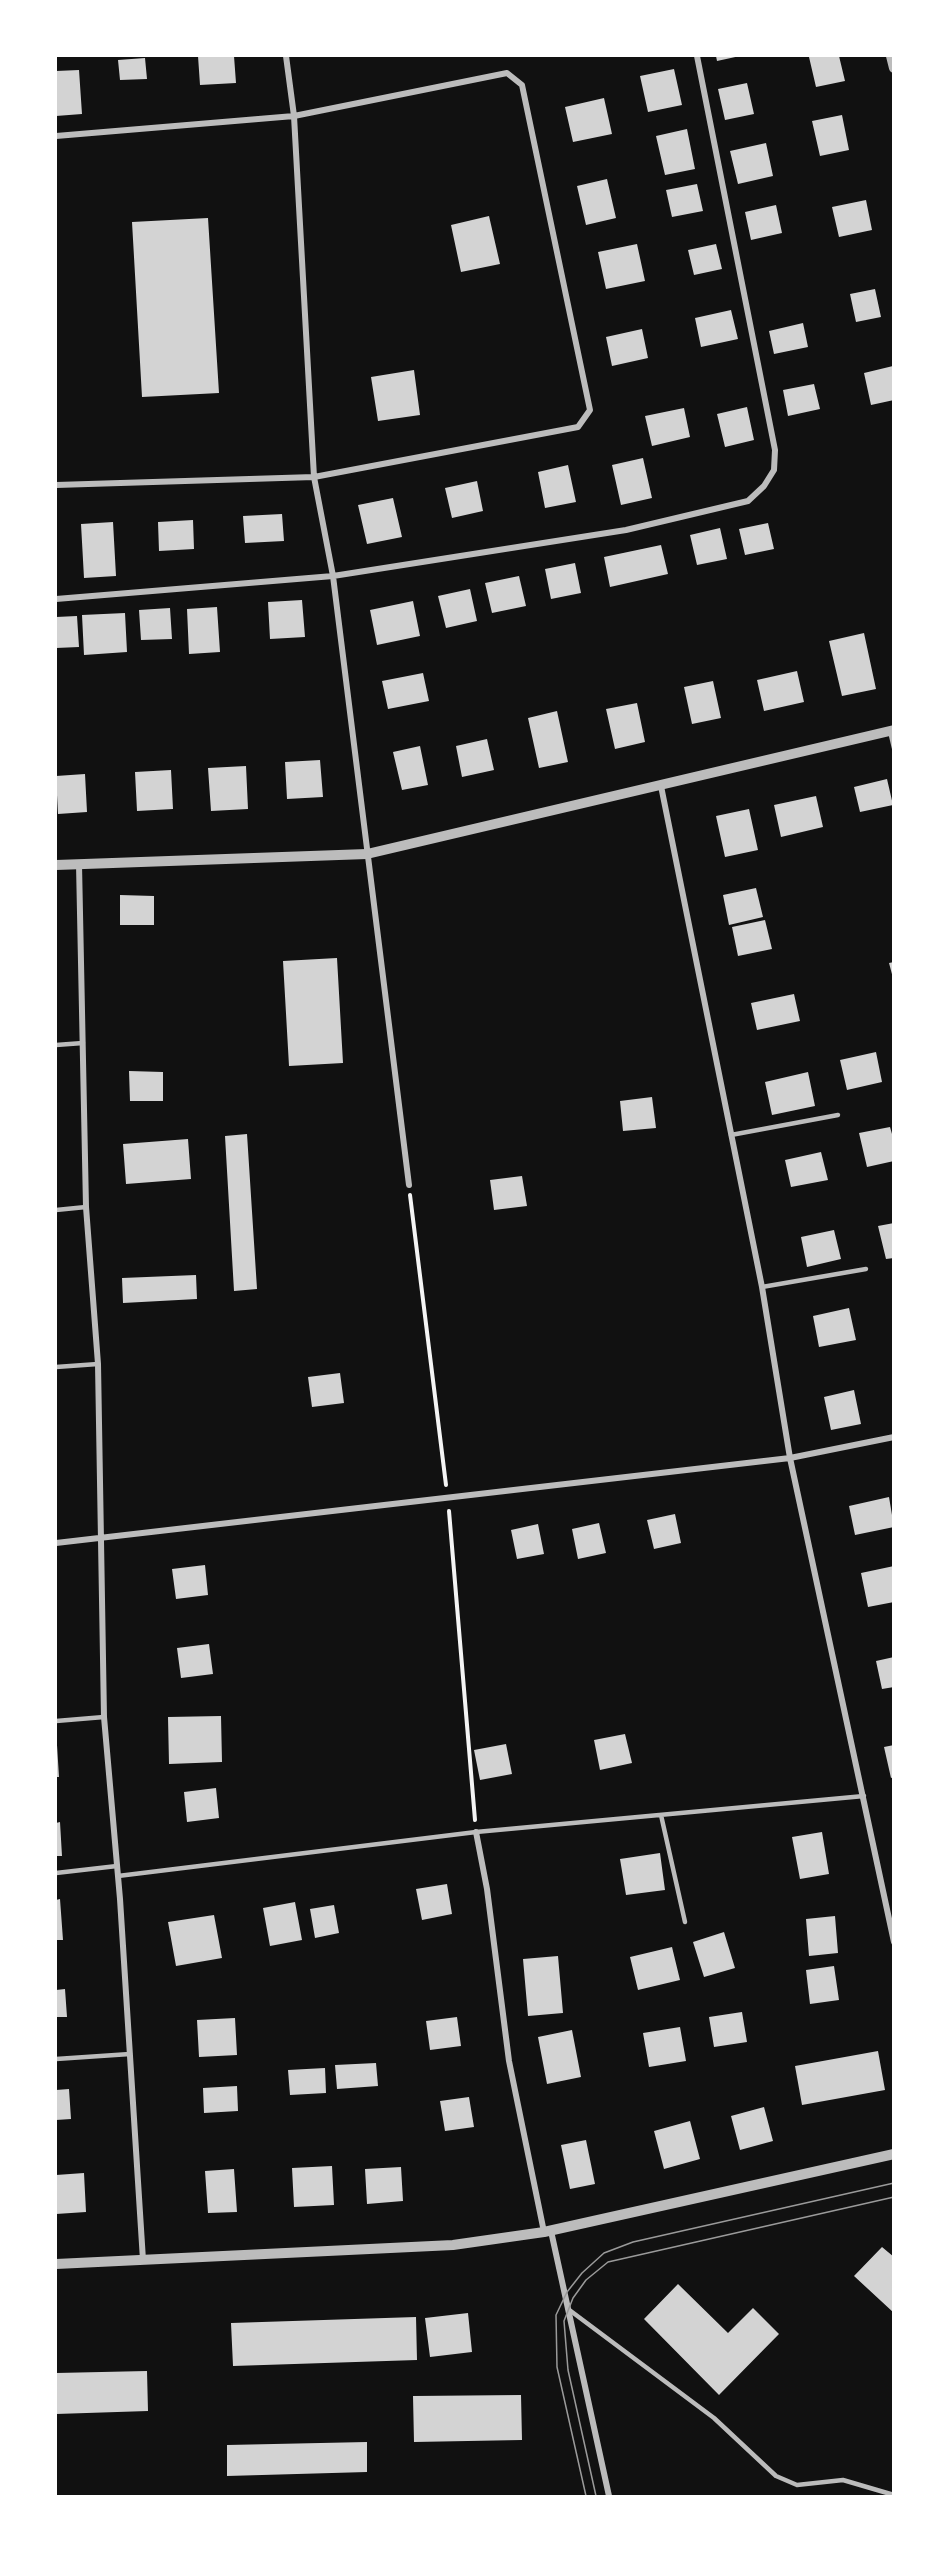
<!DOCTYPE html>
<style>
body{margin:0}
#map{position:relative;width:949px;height:2552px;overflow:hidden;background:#111;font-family:"Golos Text",sans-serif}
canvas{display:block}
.frame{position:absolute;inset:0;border:57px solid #fff;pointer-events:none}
</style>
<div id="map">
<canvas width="949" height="2552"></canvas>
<div class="frame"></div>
</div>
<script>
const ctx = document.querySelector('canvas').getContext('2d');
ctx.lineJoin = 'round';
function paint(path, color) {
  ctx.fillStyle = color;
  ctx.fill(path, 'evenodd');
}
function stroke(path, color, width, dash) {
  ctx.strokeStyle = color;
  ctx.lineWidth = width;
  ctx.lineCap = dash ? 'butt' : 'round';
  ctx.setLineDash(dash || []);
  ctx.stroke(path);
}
const building = new Path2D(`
 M198,56H234L236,83L200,85Z
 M716,56H740L717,61Z
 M815,56H839L845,81L816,87L809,57Z
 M145,58L147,79L120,80L118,60Z
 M674,69L682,105L648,112L640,76Z
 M79,70L82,114L56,116V71Z
 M747,83L754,114L725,120L718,89Z
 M604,98L612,134L573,142L565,107Z
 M842,115L849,150L820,156L812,121Z
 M687,129L695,169L665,175L656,136Z
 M766,143L773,176L738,184L730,151Z
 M607,179L616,218L586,225L577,186Z
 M697,184L703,211L672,217L666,190Z
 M866,200L872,230L839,237L832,207Z
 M776,205L782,233L751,240L745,212Z
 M489,216L500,264L461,272L451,225Z
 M208,218L219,393L142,397L132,222Z
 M637,244L645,281L606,289L598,252Z
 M716,244L722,269L694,275L688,250Z
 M875,289L881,317L856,322L850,294Z
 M731,310L738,339L701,347L695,318Z
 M803,323L808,347L774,354L769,331Z
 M642,329L648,358L612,366L606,337Z
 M893,366L894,400L871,405L864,373Z
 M414,370L420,415L378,421L371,377Z
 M814,384L820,409L788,416L783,390Z
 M747,407L754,440L725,447L717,414Z
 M684,408L690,437L652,446L645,416Z
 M643,458L652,498L621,505L612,465Z
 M568,465L576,502L545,508L538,472Z
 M477,481L483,511L452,518L445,488Z
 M393,498L402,537L367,544L358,505Z
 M282,514L284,541L245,543L243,516Z
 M193,520L194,549L159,551L158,522Z
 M113,522L116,576L84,578L81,524Z
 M768,523L774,549L745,555L739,529Z
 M720,528L727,559L697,565L690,535Z
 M661,545L668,574L610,587L604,557Z
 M575,563L581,593L551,599L545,569Z
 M519,576L526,606L492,613L485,583Z
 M470,589L477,621L446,628L438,596Z
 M302,600L305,637L270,639L268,602Z
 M413,601L420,636L377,645L370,610Z
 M217,607L220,652L189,654L187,609Z
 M170,608L172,639L141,640L139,610Z
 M125,613L127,652L84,655L82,615Z
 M77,616L79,647L56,648V617Z
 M864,633L876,689L842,696L829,641Z
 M797,671L804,702L764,711L757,680Z
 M423,673L429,701L388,709L382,681Z
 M713,681L721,718L692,724L684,687Z
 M637,703L645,742L615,749L606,709Z
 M557,711L568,762L539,768L528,718Z
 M487,739L494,770L462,777L456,746Z
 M420,746L428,785L402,790L393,752Z
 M320,760L323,797L287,799L285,762Z
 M246,766L248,809L211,811L208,768Z
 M171,770L173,809L137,811L135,772Z
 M85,774L87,812L58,814L56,776Z
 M887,779L893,805L860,812L854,787Z
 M816,796L823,827L781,837L774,805Z
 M749,809L758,850L725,857L716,816Z
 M756,888L763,917L729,925L723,895Z
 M120,895L154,896V925H120Z
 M765,920L772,949L738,956L732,927Z
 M337,958L343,1063L289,1066L283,961Z
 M894,962V978H893L889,963Z
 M794,994L800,1021L757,1030L751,1003Z
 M876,1052L882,1082L847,1090L840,1060Z
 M129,1071L163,1072V1101H130Z
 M808,1072L815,1106L772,1115L765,1082Z
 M652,1097L656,1128L623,1131L620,1101Z
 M890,1127L894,1141V1161L867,1167L859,1133Z
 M247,1134L257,1289L234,1291L225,1136Z
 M188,1139L191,1179L126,1184L123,1144Z
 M821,1152L828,1180L791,1187L785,1160Z
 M522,1176L527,1206L494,1210L490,1180Z
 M894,1223V1258L886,1259L878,1226Z
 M834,1230L841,1259L807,1267L801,1237Z
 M196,1275L197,1299L123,1303L122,1278Z
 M849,1308L856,1340L819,1347L813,1316Z
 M340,1373L344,1403L312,1407L308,1377Z
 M854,1390L861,1424L831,1430L824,1397Z
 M889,1497L894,1527L855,1535L849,1506Z
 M675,1514L681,1543L654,1549L647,1520Z
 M599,1523L606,1553L578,1559L572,1529Z
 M538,1524L544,1554L517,1559L511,1530Z
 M205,1565L208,1595L176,1599L172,1569Z
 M894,1566V1602L868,1607L861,1573Z
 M209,1644L213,1674L181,1678L177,1648Z
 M894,1657V1687L882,1689L876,1661Z
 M221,1716L222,1762L169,1764L168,1717Z
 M625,1734L632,1763L600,1770L594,1740Z
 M506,1744L512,1774L480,1780L474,1750Z
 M56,1745H57L59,1777H56Z
 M894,1745V1777L891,1778L884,1747Z
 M216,1788L219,1818L187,1822L184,1792Z
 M60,1822L62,1856H56V1823Z
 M822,1832L829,1874L800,1879L792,1837Z
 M660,1853L665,1890L626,1895L620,1859Z
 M447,1884L452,1914L422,1920L416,1889Z
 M60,1899L63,1940H56V1900Z
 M295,1902L302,1940L270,1946L263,1908Z
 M334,1905L339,1933L315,1938L310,1909Z
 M214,1915L222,1958L176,1966L168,1922Z
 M835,1916L838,1953L809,1956L806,1919Z
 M724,1932L735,1968L704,1977L693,1942Z
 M672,1947L680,1980L638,1990L630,1957Z
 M558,1956L563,2013L528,2016L523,1959Z
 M834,1966L839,2000L810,2004L806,1970Z
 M65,1989L67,2017H56V1990Z
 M742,2012L747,2042L714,2047L709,2017Z
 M457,2017L461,2046L430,2050L426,2021Z
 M235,2018L237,2055L199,2057L197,2020Z
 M680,2027L686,2061L649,2067L643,2033Z
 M572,2030L581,2077L547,2084L538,2037Z
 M878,2051L885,2090L802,2105L795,2066Z
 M376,2063L378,2086L337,2089L335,2065Z
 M325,2068L326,2093L290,2095L288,2070Z
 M237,2086L238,2111L204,2113L203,2088Z
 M69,2089L71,2119L56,2120V2090Z
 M469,2097L474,2127L445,2131L440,2101Z
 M764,2107L773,2141L740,2150L731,2116Z
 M690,2121L700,2159L664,2169L654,2131Z
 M586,2140L595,2184L570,2189L561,2145Z
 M332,2166L334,2205L294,2207L292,2168Z
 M401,2167L403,2201L367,2204L365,2169Z
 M234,2169L237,2212L208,2213L205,2171Z
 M84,2173L86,2212L56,2214V2175Z
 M882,2247L894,2257V2313L854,2276Z
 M678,2284L728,2333L753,2308L779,2334L719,2395L644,2319Z
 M468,2313L472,2352L430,2357L425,2318Z
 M416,2317L417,2360L233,2366L231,2323Z
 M147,2371L148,2411L56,2414V2373Z
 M521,2395L522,2440L414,2442L413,2396Z
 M367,2442V2472L227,2476V2445Z`);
const path = new Path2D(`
 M410,1195L446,1485
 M449,1511L475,1820`);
const service = new Path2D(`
 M890,731L894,748
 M56,1045L83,1043
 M731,1135L838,1115
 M56,1210L86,1207
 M762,1287L866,1269
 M56,1367L98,1364
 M56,1721L104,1717
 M661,1815L685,1922
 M56,1873L117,1866
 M118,1876L476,1832L864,1796
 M56,2059L130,2054
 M568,2309L714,2418L776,2476L797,2485L843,2480L894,2495`);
const minor = new Path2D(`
 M286,56L294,116L314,477L333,576L409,1185
 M56,136L294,116L507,73L522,85L590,410L578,427L314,477L56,485
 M56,599L333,576L626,530L748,501L764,486L774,470L775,450L697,56
 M661,786L762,1287L790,1458L894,1942
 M79,864L86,1207L98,1364L104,1717L120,1899L143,2260
 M56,1543L790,1458L894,1437
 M476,1832L487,1889L509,2061L544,2232
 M551,2231L609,2496`);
const tertiary = new Path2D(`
 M891,56L894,68
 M56,865L367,854L894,730
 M56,2264L453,2245L544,2232L894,2154`);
const tram = new Path2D(`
 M586,2496L557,2367L556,2315L567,2292L582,2273L604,2253L633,2242L894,2183
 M596,2496L568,2370L564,2321L573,2298L586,2280L608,2262L894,2197`);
paint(building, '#d3d3d3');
stroke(path, '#f5f5f5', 4);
stroke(service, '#bcbcbc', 4.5);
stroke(minor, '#bcbcbc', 6);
stroke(tertiary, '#bcbcbc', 10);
stroke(tram, '#9a9a9a', 1.5);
</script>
